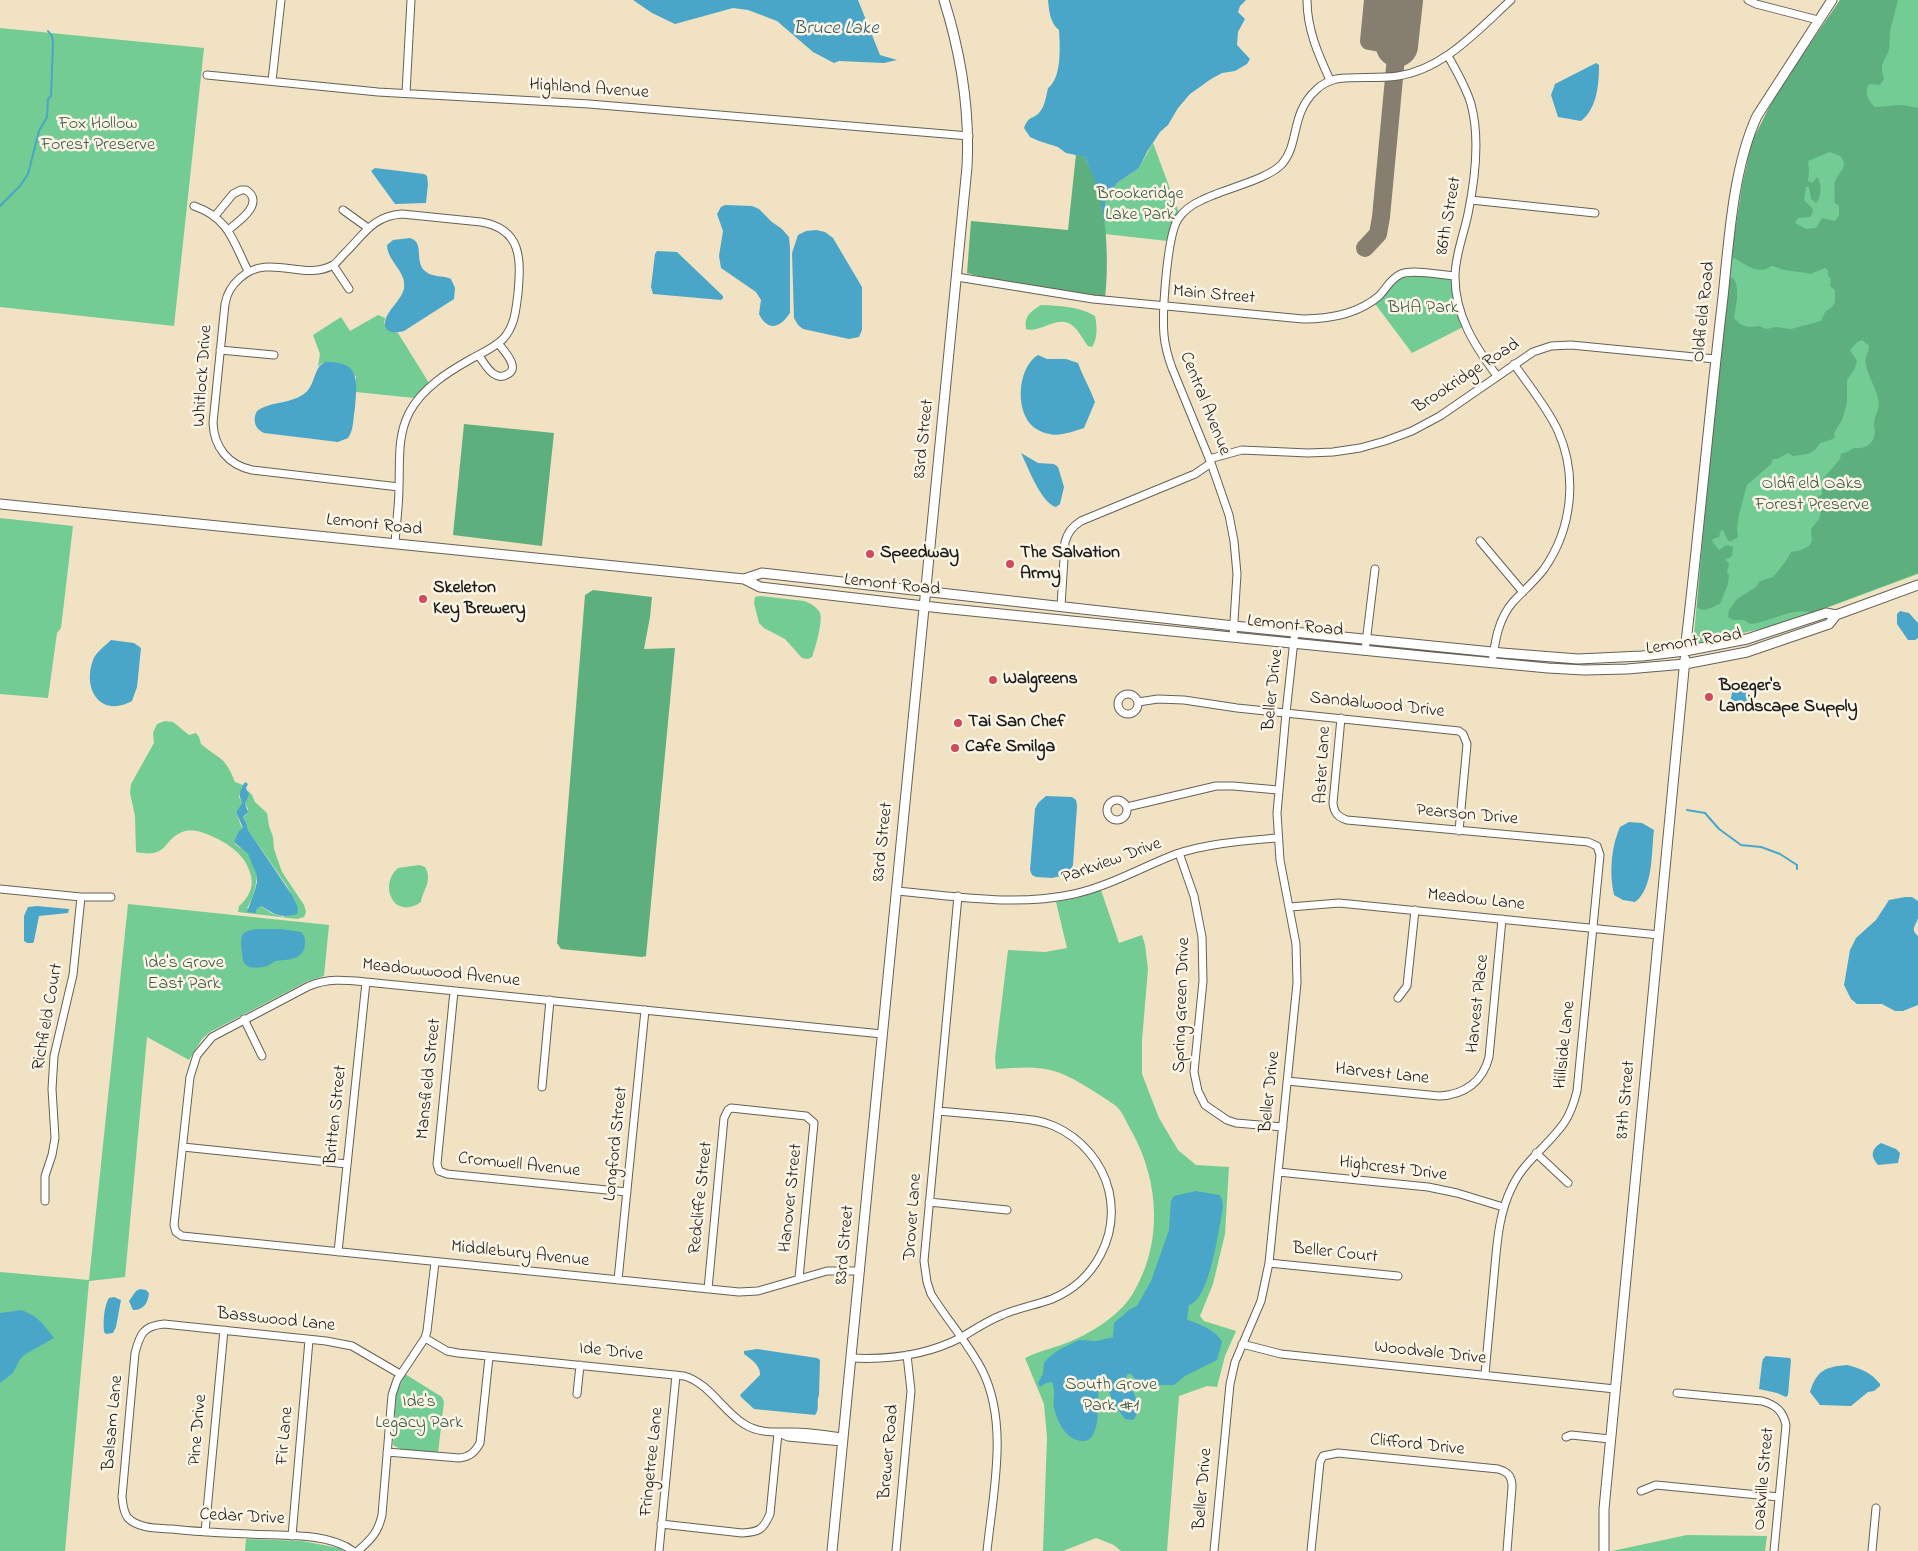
<!DOCTYPE html>
<style>
body{margin:0}
canvas{display:block;background:#f0e2c3}
</style>
<canvas width="1918" height="1551"></canvas>
<script>
const ctx = document.querySelector('canvas').getContext('2d');
ctx.lineJoin = 'round';
function paint(path, color) {
  ctx.fillStyle = color;
  ctx.fill(path, 'evenodd');
}
function stroke(path, color, width, dash) {
  ctx.strokeStyle = color;
  ctx.lineWidth = width;
  ctx.lineCap = dash ? 'butt' : 'round';
  ctx.setLineDash(dash || []);
  ctx.stroke(path);
}
function write(font, color, halo, rows, align = 'center') {
  ctx.font = font + ' "Indie Flower",sans-serif';
  ctx.lineWidth = 5;
  ctx.setLineDash([]);
  ctx.textBaseline = 'middle';
  ctx.strokeStyle = halo;
  ctx.fillStyle = color;
  for (const [text, x, y, turn = 0] of rows) {
    ctx.save();
    ctx.translate(x, y);
    ctx.rotate((+turn || 0) * Math.PI / 180);
    ctx.textAlign = isNaN(turn) ? turn : align;
    if (halo) ctx.strokeText(text, 0, 0);
    ctx.fillText(text, 0, 0);
    ctx.restore();
  }
}
const green = new Path2D(`
 M1840,0H1918V574L1799,618L1765,628L1697,643L1694,635L1714,407L1731,257L1743,181Z
 M0,28L204,48L174,326L0,307Z
 M1153,143L1179,213L1172,223L1168,241L1105,234V204L1109,195L1117,183L1139,168Z
 M1400,274L1455,276L1465,326L1412,353L1373,301Z
 M1041,305C1059,306 1079,306 1095,316C1097,326 1098,338 1092,347L1088,346C1083,340 1080,332 1074,327C1060,312 1040,334 1026,329C1024,316 1030,312 1041,305Z
 M378,315L385,318L384,323L394,333H398L429,383L414,398L356,392V376L322,363L318,367L320,354L313,335L341,317L350,331Z
 M0,518L73,526L61,628L57,633L48,698L0,694Z
 M760,596L804,601C810,603 817,607 820,613C823,622 815,649 812,657L808,659L802,658L785,639L764,628L759,623L754,603L755,597Z
 M165,721L173,722L189,735L196,733L199,737L201,744C220,760 225,756 235,782L243,785L239,797L242,803L236,812L241,826L243,828V831L238,832L234,842C237,847 242,848 246,852C262,867 257,892 247,908L256,910L261,906L271,913L283,917L298,907L287,886L248,830L247,825L243,817L246,815L248,809L245,804L248,791L252,795L255,802L267,813L269,826L273,837L274,849L282,872L304,905L306,912L304,917L297,919L238,912L239,906C248,898 254,888 251,876C246,853 225,841 204,833C199,831 191,829 185,831C162,838 170,859 136,852L135,816L130,793L131,784L154,743L153,733L157,724Z
 M419,865L425,867C433,881 423,889 421,902C394,921 378,885 398,868Z
 M1101,890L1119,943L1142,935L1145,945L1148,969L1142,1040V1074L1159,1118L1178,1150L1196,1165L1229,1167L1225,1234L1213,1284L1200,1316L1204,1321L1236,1331L1225,1356L1217,1387L1207,1386L1179,1396L1167,1551H1121L1114,1545L1096,1538L1063,1551H1043L1047,1437L1044,1404L1025,1358C1037,1352 1049,1349 1061,1345C1087,1336 1117,1318 1132,1295C1163,1245 1160,1183 1132,1132C1127,1124 1123,1112 1116,1106C1102,1096 1073,1077 1057,1072C1037,1065 1016,1068 996,1069L995,1058L1008,950L1045,952L1067,948L1056,902L1077,898Z
 M128,904L329,925L324,976L308,981L210,1032L202,1039L189,1060L147,1037L125,1277L89,1281L65,1551H0V1272L89,1280Z
 M405,1374L442,1397L444,1402L438,1453L402,1450L393,1445L396,1394Z
 M1687,1535L1767,1536L1765,1551H1612Z
 M246,1539L302,1541L339,1548L343,1551H245Z`);
const forest = new Path2D(`
 M1840,0H1898L1890,31L1889,50L1882,65V71L1884,79L1880,85L1869,84C1864,92 1868,101 1875,107L1902,105L1918,108V573L1812,613C1793,606 1770,623 1750,624L1744,620H1733L1728,617L1729,610L1737,599L1756,587L1760,581L1773,577C1778,571 1789,558 1791,552C1797,551 1810,549 1812,541C1812,538 1811,533 1811,529L1819,519L1821,511L1817,507V498L1822,494L1823,479L1840,459L1841,454L1849,451L1854,448C1865,449 1874,445 1875,432C1875,429 1873,427 1874,424C1874,415 1881,410 1878,398C1876,388 1863,367 1866,357C1867,353 1869,350 1869,346L1862,340L1856,343L1850,350L1857,361L1855,368L1847,380V403L1842,420L1834,433L1835,436L1833,439L1820,443L1815,450L1808,454L1793,456L1788,453L1777,459H1773L1771,464L1747,485L1739,514L1737,530L1738,537L1730,542L1727,539L1723,530H1721L1719,537L1713,539L1712,541L1719,550L1726,545L1733,547L1732,556L1729,558L1725,559L1729,564L1727,572L1729,575L1728,584L1720,604C1712,607 1704,613 1697,607L1714,407L1729,277L1734,279C1740,290 1736,306 1734,318L1740,324L1748,327L1759,326L1766,329L1776,327L1791,329L1821,321L1825,312L1833,306L1835,302V290L1830,286L1831,279L1828,276V270L1825,268L1810,274C1801,271 1793,272 1784,270C1779,269 1776,266 1771,266C1757,277 1744,262 1731,257L1743,181L1752,141L1777,92ZM1830,152L1840,156C1850,167 1838,172 1835,182C1833,189 1836,195 1834,202L1839,206V215L1835,221L1822,218L1816,228L1806,229L1795,223L1798,218L1810,217L1813,212L1812,208L1804,200L1806,187H1809L1811,199L1816,203C1822,197 1822,183 1817,177L1812,183L1808,181L1809,170L1808,161Z
 M1076,154L1085,157C1088,165 1093,173 1096,182C1107,211 1109,267 1105,298L1001,282L967,273L971,221L1068,230Z
 M464,424L554,433L542,546L453,535Z
 M593,590L652,597L650,617L644,649L675,648L646,956L642,957L561,949L557,943L585,595Z`);
const water = new Path2D(`
 M633,0H858L880,55L897,60L884,63L839,61L834,63L813,52L777,21L748,10L733,8L675,24L652,13Z
 M1048,0H1246L1240,6L1238,12L1245,19L1238,32L1237,45L1250,59L1247,64L1235,71L1222,73L1211,79L1190,94L1178,108L1168,125L1160,132L1147,152L1139,168L1117,183L1109,195L1105,204V225L1099,191L1085,157L1066,153L1058,147L1039,141L1030,137L1024,128C1029,115 1032,120 1039,113C1045,106 1046,97 1048,88C1062,78 1060,46 1059,30C1050,23 1049,11 1048,0Z
 M1596,63L1599,65C1599,84 1597,109 1581,121L1558,117L1551,95L1555,84Z
 M375,168L424,174L427,176L428,184L426,203L395,204L371,171Z
 M725,205L752,206L759,209L772,222L782,229L789,237L790,248V313C780,328 768,332 759,314L761,300L756,292L721,268L719,256L723,231L717,214L721,207Z
 M816,230L825,232L833,238L862,287V330L859,337L849,339L803,329L798,325L794,318L792,253L798,235L806,231Z
 M410,238C425,242 414,262 425,271C433,278 443,275 451,279L455,288L454,299L404,331L394,333L387,330C378,316 402,302 404,288C407,272 387,261 387,245L393,240Z
 M657,251L677,252L723,296V298L721,300L653,294L651,287L655,254Z
 M1038,355L1047,359H1066L1078,363C1083,377 1090,388 1095,402L1084,428C1068,433 1055,439 1038,430C1014,418 1016,368 1038,355Z
 M326,362C361,361 357,382 355,408C353,418 354,430 348,438L338,442L264,433C255,429 252,420 257,411C271,401 292,404 305,393C316,385 313,366 326,362Z
 M1021,453L1038,463L1054,464L1058,467L1064,487L1060,504L1056,507C1041,503 1028,467 1021,453Z
 M1900,611L1909,613L1918,623V638L1915,640H1908L1897,624V614Z
 M111,640L134,643L141,648L137,687L132,701C101,718 82,690 93,660C96,652 105,646 111,640Z
 M1744,682C1750,693 1756,696 1753,710L1743,714L1735,709L1731,698L1733,688Z
 M245,782L248,784L246,788L249,794L245,804L248,812L243,817L247,825L248,830L292,895L298,907L297,914C279,919 275,914 261,906L256,910V913L247,912L255,890L257,882L256,873L248,854L234,842L238,832L243,828L236,812L242,803C238,794 240,790 245,782Z
 M1046,796L1072,797L1076,800L1077,806L1073,865L1070,871L1065,875L1052,878L1036,877L1032,875L1030,870L1035,809L1038,803Z
 M1629,822L1642,823L1654,830C1651,852 1654,888 1635,902L1623,900L1614,895C1609,874 1611,847 1620,827Z
 M1905,897H1912L1918,901C1918,906 1918,914 1918,918C1916,926 1910,929 1918,936V1005L1903,1011H1895L1882,1004H1857L1851,999L1844,985L1850,950L1856,938L1876,920L1889,900Z
 M37,906L69,909L68,913L39,916L34,941L33,943H27L24,941V916L28,907Z
 M256,929H281L301,932C304,935 305,937 305,942C305,962 286,959 275,961C273,962 271,964 269,965C264,968 254,968 249,967C242,963 243,960 242,953C241,938 238,932 256,929Z
 M1881,1143L1896,1149L1900,1153L1898,1163L1878,1165C1870,1156 1871,1149 1881,1143Z
 M1196,1191L1219,1195L1222,1199L1223,1207C1219,1227 1210,1300 1189,1305L1187,1320C1199,1323 1217,1331 1222,1342L1217,1360L1185,1376L1174,1385H1156L1150,1388L1141,1386L1131,1374H1128L1126,1377V1380C1134,1392 1144,1409 1133,1420L1125,1419L1114,1404L1107,1387L1102,1386L1099,1389C1097,1403 1100,1422 1093,1435C1091,1439 1087,1441 1083,1441C1067,1441 1059,1424 1055,1412C1051,1401 1057,1391 1052,1382L1046,1383L1040,1387L1038,1383L1043,1374L1044,1363L1049,1357L1060,1349L1079,1340L1097,1341L1113,1337L1114,1323L1129,1310L1137,1306L1151,1281L1169,1230L1171,1201L1174,1196Z
 M140,1289L146,1290L149,1293C148,1303 144,1310 133,1310L129,1301L136,1291Z
 M114,1297L121,1300L116,1327L113,1333L106,1334L104,1332C103,1321 104,1306 109,1298Z
 M22,1310L34,1316L42,1323L54,1338L24,1355L19,1361L13,1373L0,1383V1313Z
 M757,1349L817,1358L820,1360L819,1395C816,1402 820,1409 815,1415L754,1409L741,1397L740,1395L760,1375C761,1366 751,1359 744,1354V1351Z
 M1766,1356L1790,1358L1791,1360L1788,1395L1786,1397L1777,1393L1759,1389L1762,1363L1763,1359Z
 M1847,1365C1860,1368 1872,1373 1880,1384V1386L1874,1391L1868,1392L1851,1406L1820,1405L1810,1392C1817,1370 1825,1367 1847,1365Z`);
const stream = new Path2D(`
 M0,206L20,186L28,174L39,131L47,117L48,99L51,96L53,43L52,36L48,31
 M1687,810L1705,813L1719,829L1741,845L1761,847L1780,854L1797,865V869`);
const taxiway = new Path2D(`
 M1365,248L1378,234L1381,217L1397,46L1369,41L1373,0`);
const runway = new Path2D(`
 M1397,46L1402,0`);
const minor = new Path2D(`
 M1307,0C1307,29 1318,54 1330,80
 M1748,0L1756,4L1818,20
 M1448,56C1457,72 1466,87 1471,104C1480,137 1475,180 1468,214C1464,234 1455,255 1455,277C1455,316 1475,346 1497,376
 M207,75L378,92L589,104L969,136
 M272,81L281,0
 M406,93L411,0
 M1471,200L1595,213
 M194,206C229,218 233,241 248,271
 M343,210L368,228
 M215,216L233,194L241,190H246C266,203 238,222 228,230
 M333,265L349,289
 M957,277L1093,299L1303,319C1330,319 1358,314 1379,296C1386,289 1391,278 1401,274C1413,269 1441,275 1455,276
 M220,350L274,355
 M479,356C483,361 488,371 494,374C498,377 502,377 506,375C522,369 504,351 498,343
 M1209,459L1242,450L1308,453L1333,452L1360,448L1385,441L1412,431L1440,416L1533,352L1551,346L1571,345L1715,359
 M1480,541L1523,592
 M395,544C396,525 399,506 399,487C400,461 397,437 409,413C422,388 448,372 471,359C482,353 494,348 503,339C515,326 516,309 518,293C521,259 522,229 481,222L402,214C372,216 363,236 344,254C340,258 337,263 333,265C304,282 269,252 240,278C231,286 227,293 225,304L213,423C214,447 228,465 252,470L399,487
 M1061,606L1065,542C1068,532 1072,527 1081,521L1195,474L1211,463
 M1233,637L1237,574L1234,541L1229,515L1211,463L1172,368C1168,357 1165,346 1164,335C1162,313 1167,236 1178,219C1184,210 1193,204 1202,200C1223,189 1267,180 1282,164C1300,143 1290,114 1316,90C1322,84 1328,81 1336,79C1356,76 1377,79 1398,76C1444,69 1478,30 1511,0
 M1365,651L1375,569
 M1492,663C1495,642 1498,619 1513,602C1523,591 1535,581 1544,569C1572,529 1578,476 1558,431C1547,407 1529,386 1514,364
 M1118 704a10 10 0 1 1 20 0a10 10 0 1 1-20 0Z
 M1138,702L1158,699L1184,700L1237,708L1459,731L1463,734L1467,744L1459,831
 M1341,718L1333,803C1334,813 1338,817 1347,820L1588,842L1597,846L1600,855L1577,1091C1574,1103 1571,1113 1564,1123C1548,1146 1524,1161 1512,1187C1498,1215 1497,1245 1494,1276C1491,1309 1488,1342 1485,1374
 M1107 810a10 10 0 1 1 20 0a10 10 0 1 1-20 0Z
 M1127,807L1216,786H1233L1278,790
 M1179,853L1194,896L1202,937L1203,981L1194,1072L1198,1091L1205,1105L1227,1120L1236,1123L1283,1127
 M0,889L81,897H111
 M896,891C954,896 1015,907 1074,894C1110,886 1142,867 1176,854C1209,843 1243,841 1277,838
 M958,896L924,1261L927,1282L931,1294C947,1320 968,1343 982,1370C1009,1423 993,1493 987,1551
 M1290,907L1339,903L1659,935
 M454,991L437,1164L439,1171L447,1174L627,1192
 M1398,998L1407,986L1415,910
 M244,1019L262,1056
 M1287,1081L1439,1096C1465,1095 1483,1081 1489,1057L1502,919
 M542,1087L550,1000
 M183,1147L347,1164
 M1536,1153L1568,1183
 M1278,1172L1428,1187L1457,1193L1503,1207
 M45,1201V1176L52,1155L55,1138L52,1089L54,1056L73,975L81,897
 M929,1202L1007,1210
 M338,1252L366,982
 M1269,1263L1398,1276
 M860,1271H827L758,1291L739,1292L182,1236L176,1232L174,1225L190,1077L197,1055L212,1037L309,986C329,978 345,980 366,982L882,1034
 M618,1280L645,1010
 M708,1289L724,1118L728,1110L731,1108L806,1116L814,1123L799,1278
 M425,1338L447,1351L458,1353L684,1376C709,1383 723,1411 744,1424C758,1433 773,1432 789,1432C807,1431 825,1435 843,1437
 M1242,1344L1281,1354L1615,1389
 M851,1358C889,1360 928,1355 962,1337C975,1329 987,1321 1002,1315C1018,1308 1036,1305 1052,1299C1095,1281 1119,1236 1109,1191C1102,1162 1081,1138 1054,1126C1039,1119 1022,1119 1006,1117C983,1115 961,1113 938,1111
 M1677,1393L1762,1401C1776,1405 1783,1411 1786,1425L1774,1551
 M577,1394L580,1365
 M779,1433L788,1437L842,1442
 M1566,1437L1571,1435L1610,1439
 M387,1452L459,1458C470,1457 475,1452 480,1443L489,1357
 M1641,1491L1656,1485L1779,1497
 M661,1524L742,1533C759,1532 763,1530 770,1514L778,1433
 M205,1532L224,1330
 M292,1536L309,1340
 M353,1551C328,1532 280,1536 249,1534C223,1533 198,1532 172,1529C158,1528 139,1529 128,1518C123,1512 123,1504 122,1497L135,1353C140,1334 143,1326 164,1324L326,1341L352,1346L400,1374
 M358,1551C371,1539 378,1533 382,1515L392,1395L397,1380L425,1338L427,1331L435,1262
 M659,1551L676,1375
 M896,1551L911,1391L907,1355
 M1214,1551L1230,1384L1235,1362L1261,1301L1269,1263L1297,983L1296,944L1280,860L1277,813L1286,713L1295,631
 M1311,1551L1320,1462L1323,1456L1338,1453L1498,1469C1508,1472 1512,1476 1512,1487L1507,1551
 M1872,1551L1876,1508`);
const tertiary = new Path2D(`
 M1685,651C1699,533 1709,415 1723,297C1729,240 1733,168 1757,116L1832,0`);
const secondary = new Path2D(`
 M0,504L744,579L760,587L941,608L1432,657L1548,668L1584,670L1627,669L1685,664L1711,659L1747,652L1829,624L1836,615L1918,585
 M744,579L762,573L1234,626L1502,653L1578,659L1642,656L1685,651L1747,639L1826,613L1836,615
 M832,1551L967,167C970,110 961,54 944,0
 M1604,1551V1509L1685,659`);
const markers = [
 [870,554,5,"#d1495b"],
 [1010,564,5,"#d1495b"],
 [423,599,5,"#d1495b"],
 [993,680,5,"#d1495b"],
 [1709,697,5,"#d1495b"],
 [958,723,5,"#d1495b"],
 [955,748,5,"#d1495b"]
];
const streetNames = [
 ["Highland Avenue",589,90,4],
 ["86th Street",1450,216,-80],
 ["Main Street",1214,296,5],
 ["Oldfield Road",1705,312,-84],
 ["Whitlock Drive",204,376,-86],
 ["Brookridge Road",1467,377,-33],
 ["Central Avenue",1204,404,68],
 ["83rd Street",925,439,-84],
 ["Lemont Road",374,526,6],
 ["Lemont Road",892,586,6],
 ["Lemont Road",1295,627,6],
 ["Lemont Road",1694,643,-9],
 ["Beller Drive",1274,690,-84],
 ["Sandalwood Drive",1377,706,6],
 ["Aster Lane",1324,765,-87],
 ["Pearson Drive",1467,816,5],
 ["83rd Street",884,842,-84],
 ["Parkview Drive",1112,862,-20],
 ["Meadow Lane",1476,901,6],
 ["Meadowwood Avenue",441,974,6],
 ["Harvest Place",1479,1004,-84],
 ["Spring Green Drive",1183,1005,-88],
 ["Richfield Court",49,1017,-80],
 ["Hillside Lane",1566,1045,-84],
 ["Harvest Lane",1382,1075,6],
 ["Mansfield Street",430,1079,-84],
 ["Beller Drive",1271,1092,-84],
 ["87th Street",1627,1100,-85],
 ["Britten Street",337,1115,-84],
 ["Longford Street",617,1144,-84],
 ["Cromwell Avenue",519,1166,6],
 ["Highcrest Drive",1393,1170,7],
 ["Redcliffe Street",702,1198,-84],
 ["Hanover Street",792,1198,-84],
 ["Drover Lane",914,1217,-86],
 ["83rd Street",846,1245,-85],
 ["Beller Court",1335,1254,6],
 ["Middlebury Avenue",520,1255,6],
 ["Basswood Lane",276,1321,6],
 ["Ide Drive",611,1353,6],
 ["Woodvale Drive",1430,1354,6],
 ["Balsam Lane",114,1423,-85],
 ["Pine Drive",199,1430,-85],
 ["Fir Lane",286,1436,-85],
 ["Clifford Drive",1417,1446,6],
 ["Brewer Road",890,1452,-85],
 ["Fringetree Lane",653,1462,-84],
 ["Oakville Street",1765,1479,-85],
 ["Beller Drive",1204,1489,-85],
 ["Cedar Drive",242,1518,3]
];
const parkNames = [
 ["Fox Hollow",98,125],
 ["Forest Preserve",98,146],
 ["Brookeridge",1140,195],
 ["Lake Park",1140,216],
 ["BHA Park",1423,309],
 ["Oldfield Oaks",1812,485],
 ["Forest Preserve",1812,506],
 ["Ide's Grove",184,964],
 ["East Park",184,985],
 ["South Grove",1111,1386],
 ["Park #1",1111,1407],
 ["Ide's",419,1403],
 ["Legacy Park",419,1424]
];
const poiNames = [
 ["Speedway",880,554],
 ["The Salvation",1020,554],
 ["Army",1020,575],
 ["Skeleton",433,589],
 ["Key Brewery",433,610],
 ["Walgreens",1003,680],
 ["Boeger's",1719,687],
 ["Landscape Supply",1719,708],
 ["Tai San Chef",968,723],
 ["Cafe Smilga",965,748]
];
const waterNames = [
 ["Bruce Lake",836,30]
];
paint(green, '#72cc93');
paint(forest, '#5db07d');
paint(water, '#4aa6c8');
stroke(stream, '#4aa6c8', 2);
stroke(taxiway, '#867f70', 18);
stroke(runway, '#867f70', 42);
stroke(minor, '#666156', 9);
stroke(tertiary, '#666156', 11);
stroke(secondary, '#666156', 11);
stroke(minor, '#fff', 7);
stroke(tertiary, '#fff', 9);
stroke(secondary, '#fff', 9);
for (const [x, y, r, color] of markers) {
  const dot = new Path2D();
  dot.arc(x, y, r, 0, 2 * Math.PI);
  ctx.fillStyle = color;
  ctx.fill(dot);
  stroke(dot, '#fcf5e5', 2);
}
write('18px', '#1c1c1c', '#fcf5e5', streetNames);
write('18px', '#3a5a46', '#fcf5e5', parkNames);
write('bold 18px', '#1c1c1c', '#fcf5e5', poiNames, 'left');
write('italic 19px', '#315a69', '#fcf5e5', waterNames);
</script>
